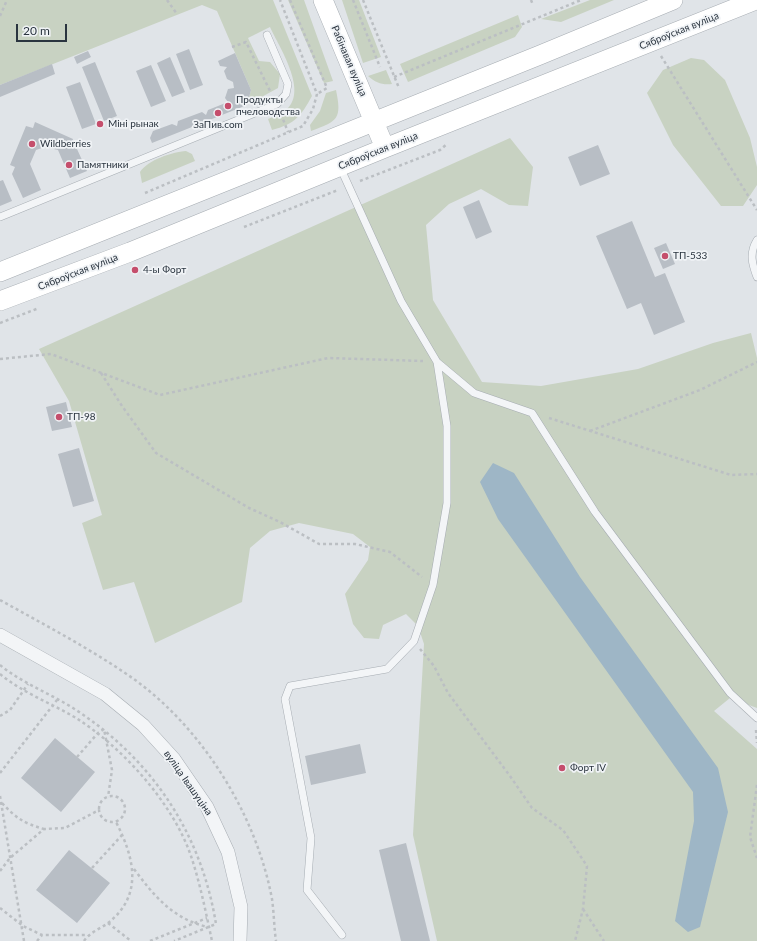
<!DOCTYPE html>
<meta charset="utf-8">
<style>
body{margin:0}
#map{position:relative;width:757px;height:941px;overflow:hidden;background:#e0e4e8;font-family:Lato,sans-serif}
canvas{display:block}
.scale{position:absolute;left:16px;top:24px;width:51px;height:18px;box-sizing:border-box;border:2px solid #2a343f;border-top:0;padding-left:5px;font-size:12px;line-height:14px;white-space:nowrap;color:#2a343f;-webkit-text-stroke:3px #f0f3f6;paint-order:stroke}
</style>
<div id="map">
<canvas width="757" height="941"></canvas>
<div class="scale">20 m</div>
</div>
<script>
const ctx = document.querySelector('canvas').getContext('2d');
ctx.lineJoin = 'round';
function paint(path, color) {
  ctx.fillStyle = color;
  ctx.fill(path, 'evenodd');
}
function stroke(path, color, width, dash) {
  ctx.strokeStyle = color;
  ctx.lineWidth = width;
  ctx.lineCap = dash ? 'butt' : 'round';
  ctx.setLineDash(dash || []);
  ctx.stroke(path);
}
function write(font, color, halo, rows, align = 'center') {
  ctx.font = font + ' Lato,sans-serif';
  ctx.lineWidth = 3.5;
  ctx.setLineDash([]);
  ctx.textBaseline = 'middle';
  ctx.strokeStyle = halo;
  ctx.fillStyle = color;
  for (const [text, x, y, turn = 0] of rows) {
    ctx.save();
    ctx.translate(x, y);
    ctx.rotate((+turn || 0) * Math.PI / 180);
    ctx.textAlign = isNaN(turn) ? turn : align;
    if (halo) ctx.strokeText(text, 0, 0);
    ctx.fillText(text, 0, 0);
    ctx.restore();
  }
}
const green = new Path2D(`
 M0,0H273L312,96C301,116 295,124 272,130L268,119C274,116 283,114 287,109C308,90 279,47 270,27L248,38L259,61L270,62L280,74L278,88L247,105L251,90L217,11L202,5L0,85Z
 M288,0H304L333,81L324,83Z
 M342,0H359L381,57L363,63Z
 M590,0H614L561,22L541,19Z
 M518,15L522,27L515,37L408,82L400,64Z
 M691,58L704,60L725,80L750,138L757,167V185L743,206H721L673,145L647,93L663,70Z
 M386,70L392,84C382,85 376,83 368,76Z
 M336,90C342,119 338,121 311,131L310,125L320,111L326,93Z
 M510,138L533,167L528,206L509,205L481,189L449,204L426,225L433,300L482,382L541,386L638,369L713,343L751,333L757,358V708L730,698L714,711L757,749V941H437L413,835L424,644L418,626L406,614L383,625L379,639L364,638L353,624L345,594L368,560L370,547L353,534L299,523L270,531L250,548L242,602L155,643L134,582L103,590L82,523L102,515L69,401L39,349Z
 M186,151L192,154L195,161L142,183L140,172C148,160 172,152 186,151Z`);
const water = new Path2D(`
 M493,463L514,473L580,577L718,768L728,812L700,927L688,932L675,921L694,821L693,792L498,519L480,482Z`);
const building = new Path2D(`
 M189,49L203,85L190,90L176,54Z
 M88,51L91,57L77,64L74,57Z
 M235,53L251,90L247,105L152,143L150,138L153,131L172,124L177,126L178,121L202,112L206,115L208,110L228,102L225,98L228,89L234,88L233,82L227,79L224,71L227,67L220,66L218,61Z
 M170,57L185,92L172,97L157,63Z
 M95,62L117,116L104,121L82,67Z
 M52,64L55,74L0,97V85Z
 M151,65L166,101L151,107L136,71Z
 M80,82L96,124L82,129L66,87Z
 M35,122L73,139L71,146L77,149L87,171L70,178L58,150L45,147L36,150L30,164L41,190L23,198L12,174L15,167L10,165L26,126L33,128Z
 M598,145L610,174L580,186L568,157Z
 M3,180L12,201L0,206V181Z
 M479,200L492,232L476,239L463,207Z
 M632,221L655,277L665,273L685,322L654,335L641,303L627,309L596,236Z
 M666,243L675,264L663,269L654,248Z
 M66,402L72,427L52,431L46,407Z
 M79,448L94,501L73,507L58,454Z
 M55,738L95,772L61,812L21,778Z
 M360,744L366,773L311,785L305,756Z
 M406,843L430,941H401L379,850Z
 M69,850L110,883L77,923L36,890Z`);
const path = new Path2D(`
 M167,0L177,14
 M290,0L327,88L317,94
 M353,0L380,67
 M363,0L399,88
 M531,0L533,5
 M0,16L7,0
 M232,47L246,42L271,93
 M661,56L757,210
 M394,77L581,0
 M281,114L288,132
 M360,181L440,150L447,144
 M145,193L303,126L313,109L317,94L280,0
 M244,227L338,190
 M0,323L39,308
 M0,359L51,354L160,395L328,358L423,361
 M101,373L122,406L156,453L249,508L280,522L319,544H355L390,552L422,577
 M549,418L731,475L757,474
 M590,431L700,390L757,362
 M0,600C43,624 87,647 128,675C200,724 256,813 272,899C274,913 274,927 276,941
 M420,649L434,666L448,693L510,776L532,808L563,830L587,866L583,909L575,941
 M0,665C22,683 49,693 73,708C151,758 201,832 216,924L174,941
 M0,674C23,693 51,703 76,718C122,747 173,803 191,856C200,883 206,913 212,941
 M0,716L10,710L28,684
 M756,730L757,743
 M77,757L98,733L104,729L112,770L108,797
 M0,773L57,700
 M757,785L750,837L757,858
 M99 809a13 13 0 1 1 26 0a13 13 0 1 1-26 0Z
 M0,796L24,941
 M2,803C16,818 23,823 44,829
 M92,868L123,834
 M134,869C155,897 173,919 208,927
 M0,871L10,858L44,829L65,828L99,810
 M0,908L23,926L42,935H87
 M583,909L604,941
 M108,923L131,941
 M37,941L42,935
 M84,941C90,932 100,929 108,923C144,895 134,857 116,822
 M150,941L207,918`);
const lane = new Path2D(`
 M340,167L401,301L437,362L474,393L532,413L595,512L730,693L757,718
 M0,217L277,104L286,94L288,84L267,35
 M757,240C749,253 752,264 757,277
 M342,935L307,890L311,838L285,699L290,686L387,669L414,641L433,585L447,503V426L437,362`);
const street = new Path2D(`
 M0,635L105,694L143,725L174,759L207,807L228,852L241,907L240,941`);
const secondary = new Path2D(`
 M323,0L385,148
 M0,272L540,55L673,0
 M0,301L130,252L385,148L756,0`);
const markers = [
 [228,106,4,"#c54e6c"],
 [218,113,4,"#c54e6c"],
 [100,124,4,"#c54e6c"],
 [32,144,4,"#c54e6c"],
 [69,165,4,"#c54e6c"],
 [665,256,4,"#c54e6c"],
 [135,270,4,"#c54e6c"],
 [59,417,4,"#c54e6c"],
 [562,768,4,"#c54e6c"]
];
const streetNames = [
 ["Сяброўская вуліца",679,31,-22],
 ["Рабінавая вуліца",349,61,67],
 ["Сяброўская вуліца",378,151,-22],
 ["Сяброўская вуліца",78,272,-21],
 ["вуліца Івашуціна",188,783,55]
];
const poiNames = [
 ["Продукты",236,100],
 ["пчеловодства",236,112],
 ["Міні рынак",108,124],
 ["ЗаПив.com",218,125,"center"],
 ["Wildberries",40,144],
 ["Памятники",77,165],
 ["ТП-533",673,256],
 ["4-ы Форт",143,270],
 ["ТП-98",67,417],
 ["Форт IV",570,768]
];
paint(green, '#c8d2c2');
paint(water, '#9eb6c6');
paint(building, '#b8bec5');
stroke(lane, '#a6acb2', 8);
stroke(street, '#a6acb2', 14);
stroke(secondary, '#a6acb2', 20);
stroke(path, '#bbbfc3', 2.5, [3, 3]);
stroke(lane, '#f3f5f7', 7);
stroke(street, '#f3f5f7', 13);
stroke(secondary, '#fff', 19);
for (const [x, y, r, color] of markers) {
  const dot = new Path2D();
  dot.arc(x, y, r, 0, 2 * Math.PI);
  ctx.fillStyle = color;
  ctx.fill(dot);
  stroke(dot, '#f0f3f6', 1.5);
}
write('10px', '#2a343f', '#f0f3f6', streetNames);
write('10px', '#2a343f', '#f0f3f6', poiNames, 'left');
</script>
